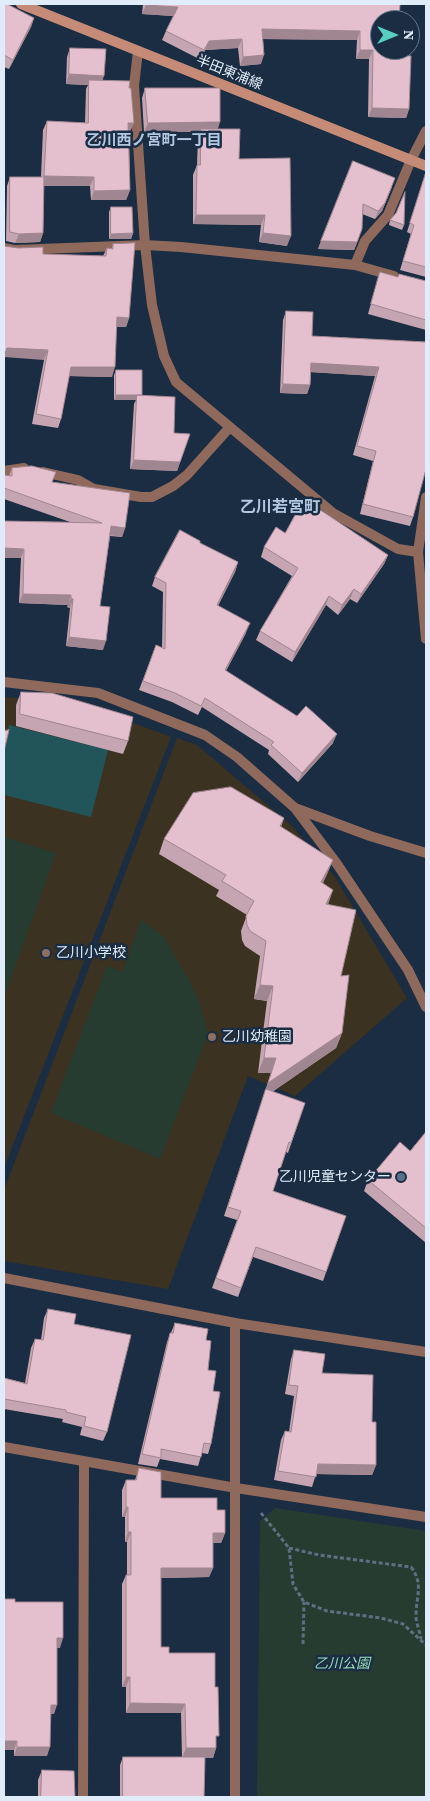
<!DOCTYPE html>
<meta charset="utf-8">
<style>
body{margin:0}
#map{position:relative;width:430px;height:1801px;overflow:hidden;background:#1b2d42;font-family:"Source Serif 4",serif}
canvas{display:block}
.frame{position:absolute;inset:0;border:5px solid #e1ecfa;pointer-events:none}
.north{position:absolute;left:370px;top:10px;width:50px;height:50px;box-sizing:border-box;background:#1b2d42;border:1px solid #6a798c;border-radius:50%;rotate:90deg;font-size:14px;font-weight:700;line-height:20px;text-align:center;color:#e1ecfa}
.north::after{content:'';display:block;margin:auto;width:18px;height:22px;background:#58cec0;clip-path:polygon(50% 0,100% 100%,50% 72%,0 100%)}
</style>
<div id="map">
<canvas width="430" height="1801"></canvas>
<div class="frame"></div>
<div class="north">N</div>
</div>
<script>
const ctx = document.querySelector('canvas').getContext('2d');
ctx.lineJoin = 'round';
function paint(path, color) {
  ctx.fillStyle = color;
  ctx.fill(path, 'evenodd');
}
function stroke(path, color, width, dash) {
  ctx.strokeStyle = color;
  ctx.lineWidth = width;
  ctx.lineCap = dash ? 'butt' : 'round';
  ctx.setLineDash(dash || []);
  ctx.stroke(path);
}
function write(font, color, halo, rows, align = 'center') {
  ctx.font = font + ' "Source Serif 4","Noto Sans JP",serif';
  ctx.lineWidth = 5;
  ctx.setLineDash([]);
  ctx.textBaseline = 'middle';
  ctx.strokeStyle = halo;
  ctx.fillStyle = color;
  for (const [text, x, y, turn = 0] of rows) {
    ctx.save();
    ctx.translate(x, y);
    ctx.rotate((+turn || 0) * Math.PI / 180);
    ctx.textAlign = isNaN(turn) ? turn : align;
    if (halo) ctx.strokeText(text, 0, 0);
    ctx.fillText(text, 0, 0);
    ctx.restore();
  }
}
const education = new Path2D(`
 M4,697L77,702L171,737L4,1168Z
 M177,738L197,745L292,826L335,877L407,998L295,1096L248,1076L168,1289L4,1261V1190Z`);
const green = new Path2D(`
 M4,837L56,853L4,997Z
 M141,920L164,937L190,982L198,999L208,1033L160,1159L51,1113L107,966L123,972Z
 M275,1508L426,1531V1797H257L260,1521Z`);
const water = new Path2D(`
 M9,725L108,750L91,817L4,795V746Z`);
const path = new Path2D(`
 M261,1513L289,1548L293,1584L304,1602L327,1611L381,1618L403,1624L426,1645
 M289,1548L319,1555L411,1567C424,1584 416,1596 416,1616C416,1623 420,1632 421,1639
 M303,1644L304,1602`);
const minor = new Path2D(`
 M138,51L134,86L145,245L152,305L164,356L176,382L333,513L398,549L418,552
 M355,265L365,241L388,215L411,160L426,131
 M4,471L24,468
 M43,472L78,480L94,489L141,497H152L173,486L187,475L230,427
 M426,497L418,552L426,639
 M4,682L98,693L205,735L237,757L295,808L337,864L408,970L426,1007
 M295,808L370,836L426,853
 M4,1447L236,1488L426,1517
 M83,1797L84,1461
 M235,1797V1323`);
const tertiary = new Path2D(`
 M4,248L15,250L145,245L181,247L355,265L394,276
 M4,1278L235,1323L426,1352`);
const secondary = new Path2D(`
 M21,4L426,166`);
const wall = new Path2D(`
 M4,4L34,18L31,27L9,69L4,67Z
 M143,4H400L398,55L409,109L406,118L368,117L369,59H356L357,40L262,39L261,64L240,66L238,48L205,50L201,60L162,40L166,31L173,16L142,14Z
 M70,48L103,80L130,132L129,133L130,190L126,200H91L90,186H44L43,233L40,242L15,243L6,241L7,186L10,177H41L43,130L47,121L85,123L86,89L88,85L66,84L67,57Z
 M145,88L218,129L239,159L287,246L259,242L261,225L193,224V175L197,165L198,138L200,132H144L142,98Z
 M353,161L392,187L382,211L375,219L362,214L359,238L354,250L318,249Z
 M426,172V277L400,270L411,234L407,232Z
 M111,207L133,233L131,239H109V212Z
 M390,220L404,225L402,230L389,225Z
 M113,244L129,318L126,327H116L112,377L69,376L61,419L58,428L32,424L44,360L43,254L103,256L107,248H112Z
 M380,272L398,277L426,281V330L368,314Z
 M286,311L312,336L426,342L413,517L410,526L360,514L373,461L353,455L375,376L311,372L310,385L307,394L280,393L283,320Z
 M116,370L142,395L174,433L190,434L177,471L130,469L134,404L136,400H114V375Z
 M12,468L52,482L125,528L122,537L110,536L100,606L103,650L66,646L70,608L67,607L68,605L19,603L21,558H4V521L70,522L4,499V475L9,476Z
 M285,533L388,555L384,564L357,603L350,599L338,615L326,605L292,662L256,640L260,631L292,576L261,557L264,547Z
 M200,543L238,562L235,572L218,606L246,633L226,671L333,743L298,782L268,754L269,750L202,707L198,715L172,702L139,690L156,645L162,648L163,592L152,586L155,577Z
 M21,692L128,741L123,754L16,726V705Z
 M284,818L281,827L333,860L327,874L323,883L328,905L341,976L342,1033L336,1048L272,1092L305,1103L288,1153L286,1152L273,1191L346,1216L323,1281L253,1257L238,1297L212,1288L237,1220L224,1216L271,1073H258L267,1001L254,999L260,956L245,946L242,940L241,931L247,915L216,896L219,890L159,854L164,839Z
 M426,1132V1243L364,1191L368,1180L410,1151Z
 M48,1309L74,1324L107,1432L103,1441L80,1435L82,1427L62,1422L63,1419L4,1409V1378L25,1383L31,1348L35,1339L41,1340L44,1318Z
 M175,1323L206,1340L208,1370L213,1391L211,1444L208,1454L202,1453L198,1466L160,1459L157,1467L138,1464L167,1342Z
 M294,1350L322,1373L372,1422L376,1465L372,1475L316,1474L312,1487L274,1480L281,1440L285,1431L289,1432L294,1396L285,1394L291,1359Z
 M139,1468L161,1498L217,1510L225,1533L221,1543H213V1568L209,1577L161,1578V1647L215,1687L216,1748L213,1758H205L204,1797H120V1765L123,1757H182L181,1713H126V1687H122V1584L126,1575H127V1542H125V1517H122V1490L126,1480H135Z
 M15,1602L60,1648H57L54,1714H51L47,1756H14Z
 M42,1770L75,1797H38V1780Z`);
const shadedWall = new Path2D(`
 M146,5L178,7L174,16L142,14Z
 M34,18L31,27L9,69L13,60Z
 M262,29L360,31L357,40L258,39Z
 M242,39L238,48L205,50L201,60L209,41Z
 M360,50H373L369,59H356Z
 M264,55L261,64L240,66L243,57Z
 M69,74L104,76L101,85L89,80L88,85L66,84Z
 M372,108L409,109L406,118L368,117Z
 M220,122L217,132L201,129L200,132H144L148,123Z
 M128,123H134L130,132L125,133Z
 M44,176L94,177L90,186H41Z
 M395,178L382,211L375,219L378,211Z
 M130,190L126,200H91L94,191Z
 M196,215H265L261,225L193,224Z
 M362,229L354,250L318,249L321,241Z
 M43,233L40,242L15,243L19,234Z
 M133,233L131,239H109L111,234Z
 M263,233L291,236L287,246L259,242Z
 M117,317L129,318L126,327H113Z
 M7,348L48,350L44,360L4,357Z
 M311,363L379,367L375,376L308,372Z
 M71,367H115L112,377L68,376Z
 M283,384L310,385L307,394L280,393Z
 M116,395H137L136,400H114Z
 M134,460L180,462L177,471L130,469Z
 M111,526L125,528L122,537L108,535Z
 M4,548L24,549L21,558H4Z
 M388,555L384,564L357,603L361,594Z
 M238,562L235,572L213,614L217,605Z
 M354,589L350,599L338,615L342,605Z
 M23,594L71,595L68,605L19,603Z
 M329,596L326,605L292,662L295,652Z
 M71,598L73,599L70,608L67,607Z
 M250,623L246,633L221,680L225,670Z
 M69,637L106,641L103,650L66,646Z
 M337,734L333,743L298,782L302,773Z
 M333,860L327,874L316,897L321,882Z
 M333,890L328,905L326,904Z
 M260,985L273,986L267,1001L254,999Z
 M342,1033L336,1048L263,1098L268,1083Z
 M264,1058H276L271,1073H258Z
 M318,1464L376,1465L372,1475L314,1474Z
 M126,1507H128L125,1517H122Z
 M128,1532H131L127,1542H125Z
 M213,1533H225L221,1543H209Z
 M161,1568H213L209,1577L158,1578Z
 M57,1638H63L60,1648H54Z
 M126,1677H130L126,1687H122Z
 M130,1703L185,1704L181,1713H126Z
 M51,1705H57L54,1714H47Z
 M4,1741H17L14,1750H4Z
 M17,1747H50L47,1756H14Z
 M186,1748H216L213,1758H182Z`);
const building = new Path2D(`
 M4,4H7L34,18L13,60L4,55Z
 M146,4H400L399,20H380V50H398V55L411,56L409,109L372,108L373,50H360V31L262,29L264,55L243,57L242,39L209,41L204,50L166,31L178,7L146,5Z
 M70,48L106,49L104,76L69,74Z
 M89,80L130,81L129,88H131L134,123H128L130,190L94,191V177L44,176L47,121L88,123Z
 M145,88H220V122L148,123Z
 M201,129H240L239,159L290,158L291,236L263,233L265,215H196L197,165H200Z
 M353,161L395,178L385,203L378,211L363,204L362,229L357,242L321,241Z
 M426,172V267L403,261L414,225L410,223Z
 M10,177H44L43,233L19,234L10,232Z
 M405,192L404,225L390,220L396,213Z
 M111,207H132L133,233L111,234Z
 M135,243L129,318L117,317L115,367H71L61,419L36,414L48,350L7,348L4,356V246L18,248L43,247V254L106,256L107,248L113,249V244Z
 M380,272L398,277L399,274L426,281V320L371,304Z
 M286,311L313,312L312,336L426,342V469L413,517L363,504L376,451L357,446L379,367L311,363L310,385L283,384Z
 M116,370H142V395H116Z
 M137,395L175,397L174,433L190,434L180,462L134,460Z
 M32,466L56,472L52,482L130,493L125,528L111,526L100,606L110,607L106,641L69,637L73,599L71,598V595L23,594L24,549L4,548V521L102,523L4,488V475L12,476V468Z
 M304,499L388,555L361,594L354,589L342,605L329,596L295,652L260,631L298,568L264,547L276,527L285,533Z
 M180,530L200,541V543L238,562L217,605L250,623L225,670L297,716L306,706L337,734L302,773L271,745L274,742L205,698L201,706L175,693L143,681L156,645L165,649L166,583L155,577Z
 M21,692L52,693L133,717L128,741L20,714Z
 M9,730L4,751V731Z
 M231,787L284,818L280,826L333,860L321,882L333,890L326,904L356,910L341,976L349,975L342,1033L268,1083L276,1058H264L273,986L260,985L266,941L250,931L247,925L246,916L254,901L222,881L226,875L164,839L193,793Z
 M266,1089L305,1103L291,1143L289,1142L273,1191L346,1216L326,1272L256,1247L241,1288L216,1278L241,1211L228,1207Z
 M426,1132V1228L368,1180L400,1142L410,1151Z
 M48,1309L76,1314L74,1324L131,1335L107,1432L84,1426L86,1417L66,1412V1410L4,1399V1378L27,1384L35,1339L43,1340Z
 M175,1323L208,1329L206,1340L211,1341L208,1370L216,1371L213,1391L220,1392L211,1444L204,1443L201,1457L161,1449V1458L142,1454L170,1333H173Z
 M294,1350L325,1354L322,1373L373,1375L372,1422H376V1465L318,1464L316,1477L278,1471L285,1431L291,1432L298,1386L289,1385Z
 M139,1468L161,1472V1498H217V1510H225V1533H213V1568H161V1647H169V1653H215V1687H218L219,1736H216V1748H186L185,1704L130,1703V1677H126V1575H131V1532H128V1507H126V1480H136Z
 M4,1599H15V1602H63V1638H57V1705H51L50,1747H17V1741H4Z
 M123,1757H205L204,1797H123Z
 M42,1770L74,1771L75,1797H41Z`);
const markers = [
 [46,953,5,"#8d6e63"],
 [212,1037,5,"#8d6e63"],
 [401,1177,5,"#5c6f8a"]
];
const streetNames = [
 ["半田東浦線",229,73,22]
];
const poiNames = [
 ["乙川小学校",56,953],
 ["乙川幼稚園",222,1037],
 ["乙川児童センター",391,1177,"right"]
];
const parkNames = [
 ["乙川公園",342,1664]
];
const neighbourhoodNames = [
 ["乙川西ノ宮町一丁目",154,141]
];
const quarterNames = [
 ["乙川若宮町",280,508]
];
paint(education, '#3b3221');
paint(green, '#273c31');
paint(water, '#22555a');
stroke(path, '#5f6f81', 3, [4, 2.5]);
stroke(minor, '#8e695c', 10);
stroke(tertiary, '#8e695c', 10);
stroke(secondary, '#c68b77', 10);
paint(wall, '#c4a5b1');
paint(shadedWall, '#a08690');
paint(building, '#e4c0ce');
stroke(building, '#a08690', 1);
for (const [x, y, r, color] of markers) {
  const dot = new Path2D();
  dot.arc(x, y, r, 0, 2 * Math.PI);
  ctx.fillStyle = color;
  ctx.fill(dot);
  stroke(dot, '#1b2d42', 2);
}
write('14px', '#e1ecfa', '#1b2d42', streetNames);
write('14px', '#e1ecfa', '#1b2d42', poiNames, 'left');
write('italic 14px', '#97dcb9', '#1b2d42', parkNames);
write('bold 15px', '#b1c7e2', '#1b2d42', neighbourhoodNames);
write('bold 16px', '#b1c7e2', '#1b2d42', quarterNames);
</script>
